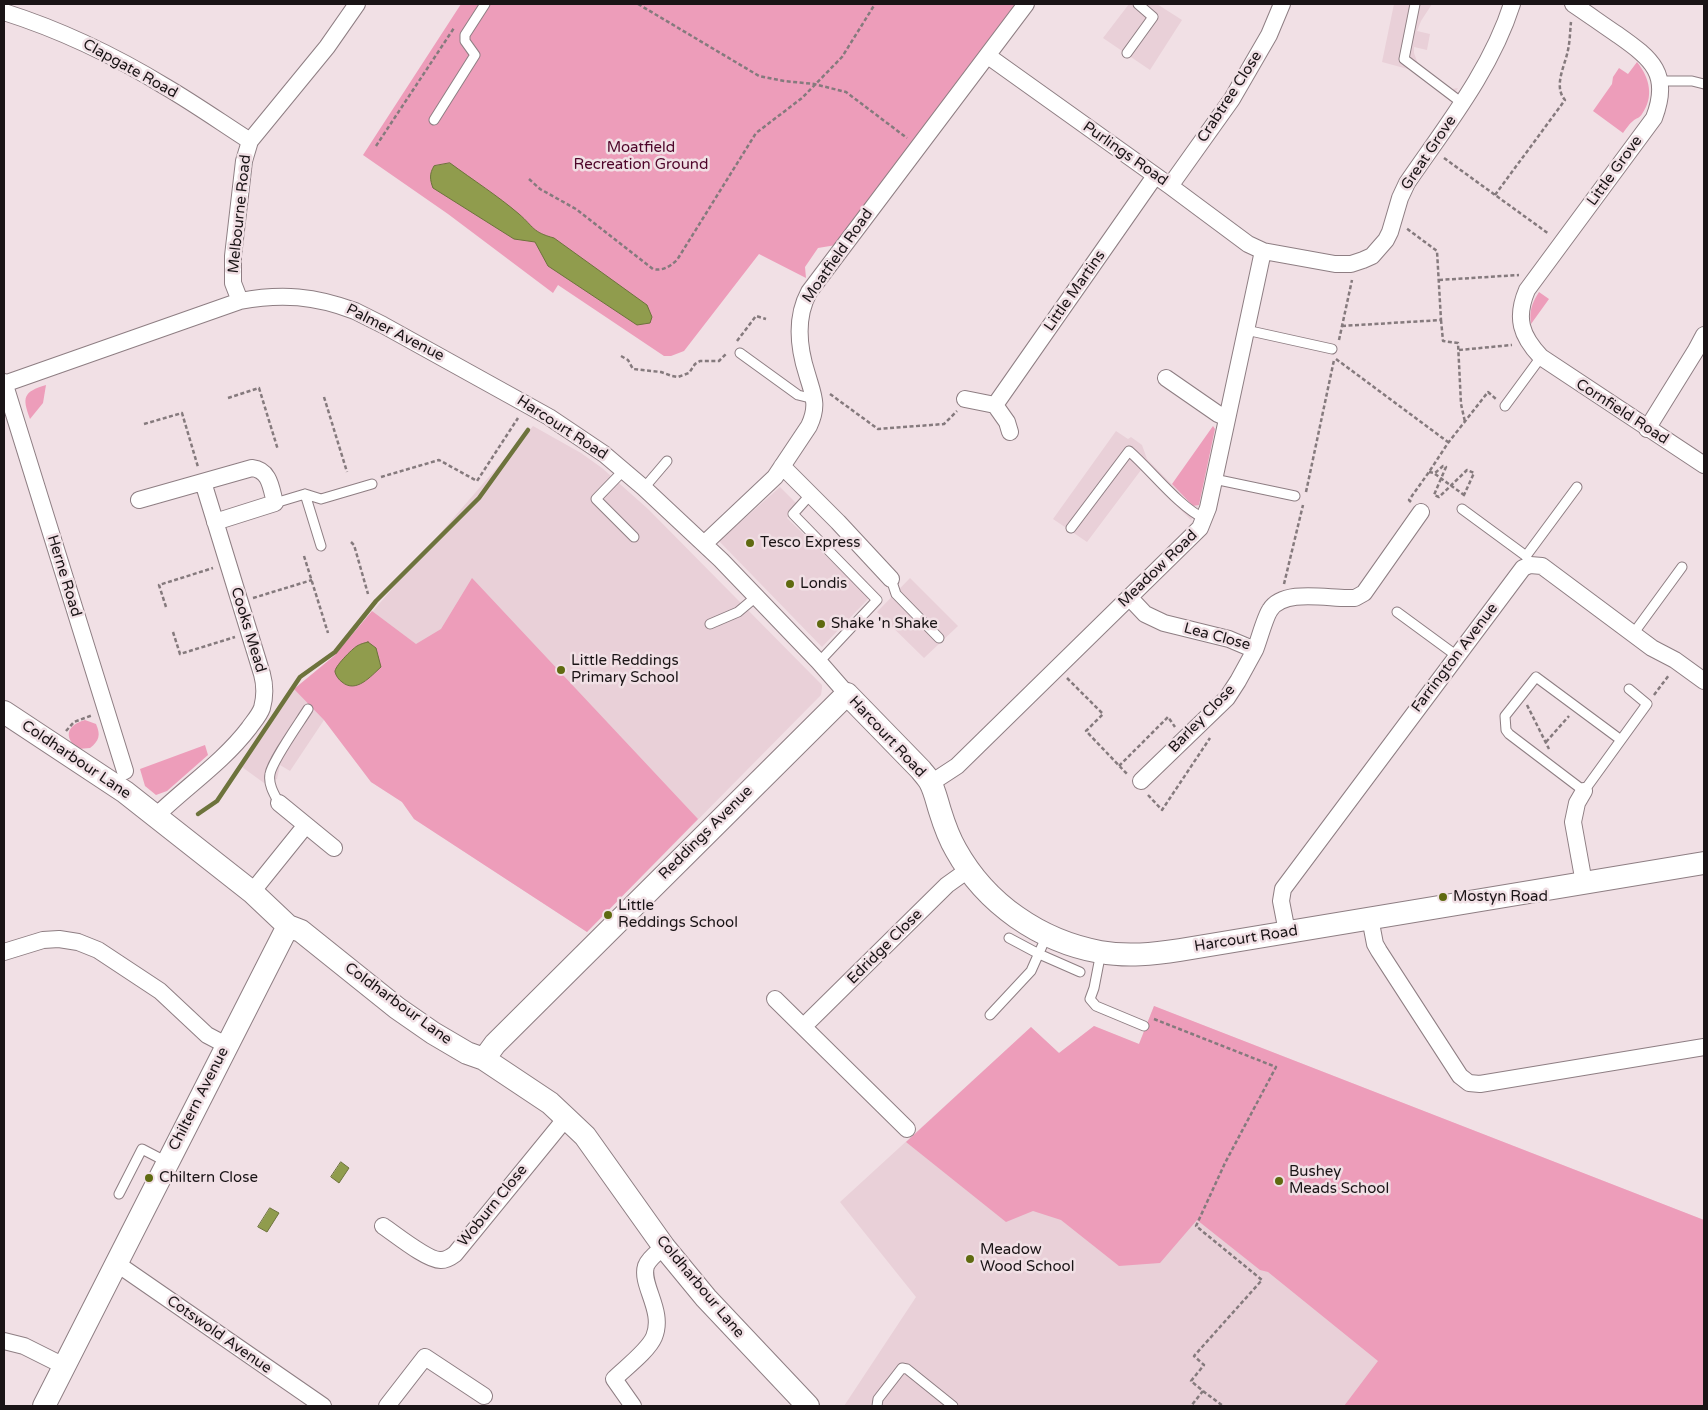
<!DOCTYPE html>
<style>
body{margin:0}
#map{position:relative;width:1708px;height:1410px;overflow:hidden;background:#f1e0e5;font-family:"Varela Round",sans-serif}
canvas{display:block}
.frame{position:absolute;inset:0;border:5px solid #1a1416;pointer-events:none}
</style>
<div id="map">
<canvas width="1708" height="1410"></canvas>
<div class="frame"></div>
</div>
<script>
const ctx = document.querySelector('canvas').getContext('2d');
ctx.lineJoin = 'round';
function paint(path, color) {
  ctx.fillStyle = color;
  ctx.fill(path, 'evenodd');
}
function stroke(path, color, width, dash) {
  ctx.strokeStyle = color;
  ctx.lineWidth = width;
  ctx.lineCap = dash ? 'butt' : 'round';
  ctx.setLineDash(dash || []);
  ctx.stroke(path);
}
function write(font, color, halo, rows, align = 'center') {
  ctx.font = font + ' "Varela Round",sans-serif';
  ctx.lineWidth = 5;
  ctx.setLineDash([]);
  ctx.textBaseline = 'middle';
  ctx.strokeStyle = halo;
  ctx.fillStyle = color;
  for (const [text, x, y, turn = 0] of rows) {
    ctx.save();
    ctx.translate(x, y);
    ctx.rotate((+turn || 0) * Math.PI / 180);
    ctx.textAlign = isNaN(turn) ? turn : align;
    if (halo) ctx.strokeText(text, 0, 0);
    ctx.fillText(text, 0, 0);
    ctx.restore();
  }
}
const built = new Path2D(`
 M1129,4H1157L1182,20L1150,70L1103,38Z
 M1394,4H1432L1421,21L1417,31L1430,34L1427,50L1414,47V53L1418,64L1452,89L1458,88L1450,101L1415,71L1382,62Z
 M533,426L581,453L602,468L648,509L822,685V688L821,695L587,932L414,819L402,802L371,782L324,720L290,771L280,765L277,779L264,783L242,767L294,689L334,656Z
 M1116,431L1128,439L1131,437L1142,445L1147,459L1193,506L1199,505L1191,520L1141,470L1087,542L1053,519Z
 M780,487L796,503L787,518L869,598L822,647L719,541Z
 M910,578L958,626L924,658L877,612Z
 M1154,1006L1704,1220V1406H844L916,1297L840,1202L1031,1027L1059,1053L1094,1026L1139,1044Z`);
const green = new Path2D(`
 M461,4H1017L836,245L818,248L805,267L806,278L759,254L684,351L671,356H664L558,285L553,293L448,214L363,155Z
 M1637,62C1650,78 1654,97 1642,114C1640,118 1636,118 1633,121C1629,124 1626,129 1623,133L1593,111L1612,84L1613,77L1619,68L1628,74Z
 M1539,292L1549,299L1531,324C1529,311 1532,303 1539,292Z
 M46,385L43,403L30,419C22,397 23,392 46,385Z
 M1213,426L1215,429L1199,505L1193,506L1172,484Z
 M472,578L698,819L587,932L414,819L402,802L371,782L324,720L294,689L334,656L372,611L416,644L441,629Z
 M85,720L96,724C101,735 99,741 90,748L78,749C63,737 67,725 85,720Z
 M205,745L208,755L167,791L156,795L145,786L140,769Z
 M1154,1006L1704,1220V1406H1344L1378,1361L1268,1272L1260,1270L1197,1220L1160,1263L1119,1266L1061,1220L1033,1211L1006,1222L906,1142L1031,1027L1059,1053L1094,1026L1139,1044Z`);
const water = new Path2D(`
 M450,163C473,180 498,196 519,214C534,227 532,232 554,238L647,305L652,317L650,323L637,325L548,266L535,242L514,239L433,188C430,180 429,174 434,166Z
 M368,642L376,648L381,667C371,676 356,694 342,682C339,680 336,676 335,672C334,667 352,649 357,646C360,644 364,643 368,642Z
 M341,1162L349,1168L339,1183L331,1177Z
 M270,1208L279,1213L267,1232L258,1227Z`);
const stream = new Path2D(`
 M198,814L217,801L300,677L335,652L376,601L479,498L528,430`);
const path = new Path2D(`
 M638,4L759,76L784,81L814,84L846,92L907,138
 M376,146L454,28
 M1444,158L1549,234
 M529,179L540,189L576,209L653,269C663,271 669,267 677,260L756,133L802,98L842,57L875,4
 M1495,195L1565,100C1553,86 1565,66 1568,50C1570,41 1570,31 1571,22
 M1439,280L1519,275
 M1441,320L1443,341L1458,343L1461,404L1465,422
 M1342,326L1441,320L1437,251L1406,228
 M1339,340L1352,280
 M737,341L756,316L766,319
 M1459,350L1512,345
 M621,356L628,360L633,369L661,372L672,376L678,377L689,373L695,364L700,361H719L727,353
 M1336,359L1448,442
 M830,394L878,429L944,424L957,411
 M324,397L347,472
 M228,398L259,388L278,450
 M144,424L182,413L198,467
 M1429,472L1435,473L1443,466L1446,467L1434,495L1439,497L1467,470L1474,473L1464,495L1467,497
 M1435,474L1464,495
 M381,477L439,460L477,481L518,418
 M1306,492L1334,360
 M1411,502L1409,500L1429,472L1448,443L1488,392L1496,399
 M351,542L354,545L368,594
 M304,556L328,633
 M1284,584L1303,505
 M253,598L312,580
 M166,607L159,585L213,568
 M173,632L180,654L235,637
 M1067,678L1103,714L1086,731L1128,775
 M1654,695L1669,675
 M1527,705L1549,749
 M66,731L74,722L93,715
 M1546,742L1569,716
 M1119,766L1168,717L1175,727
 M1148,795L1162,810L1210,738
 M1154,1019L1276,1067L1225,1163L1196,1226L1262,1280L1194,1356L1204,1365L1191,1381L1203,1391L1191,1406
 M1203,1391L1223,1406`);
const lane = new Path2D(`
 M1415,4L1404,59L1462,103
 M1127,53L1153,17L1138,4
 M1658,81H1692L1704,84
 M434,120L475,55L465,41V35L485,4
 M1246,330L1332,349
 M740,353L798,395L814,399
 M1505,406L1541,357
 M624,470L596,499L634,537
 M1214,479L1295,496
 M644,488L667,461
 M305,494L321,546
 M811,494L793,514L877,600L819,662
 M275,503L305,494L321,499L372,484
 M1462,509L1526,556
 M1071,528L1129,451C1152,471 1179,507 1205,519
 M1530,565L1526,556L1577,487
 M891,579L896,594L939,638
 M1397,612L1457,656
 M710,624L738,612L757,596
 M1633,634L1682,567
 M1621,740L1536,677L1505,716L1506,730L1509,734L1584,791L1647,704L1629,689
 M279,803C274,794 268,784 270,774C272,761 300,722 308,709
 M1009,938L1039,954L1080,972
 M1101,952L1094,988L1090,999L1096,1006L1144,1026
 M990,1015L1031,971L1047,935
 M119,1194L142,1149L167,1162
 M877,1406L878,1399L902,1368L907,1369L953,1406`);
const street = new Path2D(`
 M1573,4C1588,14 1603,25 1618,35C1652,59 1671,74 1654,118L1527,290C1515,318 1521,336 1541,357L1704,465
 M4,12C61,30 115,56 166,87C195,104 222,123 250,141
 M988,56L1170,186L1248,244L1263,251L1335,264H1351L1363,260L1372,256L1386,240L1390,232L1400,198L1407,183C1446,126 1491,70 1512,4
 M1170,186L1232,99L1269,35L1282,4
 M240,301C282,293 315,296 355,311L383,325L549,417L604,454L644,488L721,560L819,662L847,694
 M1166,378L1218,414L1227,418
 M4,382L125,771
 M4,384L240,301L233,283V256L244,161L250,141L327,47L357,4
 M965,399L995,405L1007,422L1010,432
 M995,405L1155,176
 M1647,429L1696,350L1704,335
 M782,466L838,522L891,579
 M139,500L252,468C270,470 271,488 275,503L215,522
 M704,544L775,477L809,426C819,405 813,395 807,374C798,346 795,318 809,292L1026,4
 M1129,597L1145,614L1164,623L1229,639L1255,650C1259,640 1265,617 1270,610C1283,589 1325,598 1347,598H1355L1364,593L1421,512
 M1141,781L1227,698L1238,681L1255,650
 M931,783L957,766L1200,528L1208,508L1263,251
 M279,803L334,848
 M156,816C187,786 223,762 249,728C253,722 259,716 262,708C265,697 265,685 262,674L203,482
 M1584,883L1573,822L1577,803L1584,791
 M252,892L306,825
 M1370,918L1375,944L1379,951L1460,1076L1469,1083L1480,1084L1704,1047
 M1287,932L1281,901L1283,889L1523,568L1530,565L1542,566L1652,648L1675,660L1704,681
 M4,952L43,940L59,939L78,942L98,950L160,991L207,1035L226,1045
 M775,999L907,1129
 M804,1026L947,885L968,870
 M383,1226C395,1234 428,1261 441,1260C446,1260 451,1257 455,1254L566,1118
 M116,1263L323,1406
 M4,1341L24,1346L64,1366
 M387,1406L425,1357L484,1396
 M633,1406L614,1379C625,1368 648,1351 654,1337C665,1311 640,1285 646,1266C649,1258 658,1252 664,1247`);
const secondary = new Path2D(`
 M4,712L125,792L252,892L288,926L301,931L397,1008L433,1033L467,1053L484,1059L550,1103L566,1118L585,1136L664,1247L706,1298L808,1406
 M484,1059L495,1044L847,694L921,770C924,774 928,778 930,782C935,791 937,802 940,811C944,824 949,838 956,850C986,904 1040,941 1100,952C1127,957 1154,954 1180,950L1704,863
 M44,1406L288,926`);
const markers = [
 [750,543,5,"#5f6a10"],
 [790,584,5,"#5f6a10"],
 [821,624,5,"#5f6a10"],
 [561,670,5,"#5f6a10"],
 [1443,897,5,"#5f6a10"],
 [608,915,5,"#5f6a10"],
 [149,1178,5,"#5f6a10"],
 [1279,1181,5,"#5f6a10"],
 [970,1259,5,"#5f6a10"]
];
const streetNames = [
 ["Clapgate Road",130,69,29],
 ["Crabtree Close",1230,97,-57],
 ["Great Grove",1429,153,-56],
 ["Purlings Road",1125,154,35],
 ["Little Grove",1615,171,-54],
 ["Melbourne Road",240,214,-84],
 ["Moatfield Road",838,256,-55],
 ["Little Martins",1075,291,-55],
 ["Palmer Avenue",395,333,27],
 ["Cornfield Road",1622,412,33],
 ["Harcourt Road",562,428,33],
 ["Meadow Road",1158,569,-44],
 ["Herne Road",64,576,73],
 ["Cooks Mead",248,630,73],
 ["Lea Close",1217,637,15],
 ["Farrington Avenue",1455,658,-53],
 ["Barley Close",1202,719,-46],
 ["Harcourt Road",887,737,47],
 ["Coldharbour Lane",76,760,34],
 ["Reddings Avenue",706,833,-45],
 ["Harcourt Road",1246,939,-9],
 ["Edridge Close",885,947,-45],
 ["Coldharbour Lane",398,1004,36],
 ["Chiltern Avenue",199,1099,-63],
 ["Woburn Close",493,1206,-51],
 ["Coldharbour Lane",700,1287,50],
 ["Cotswold Avenue",219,1335,35]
];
const parkNames = [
 ["Moatfield",641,148],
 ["Recreation Ground",641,165]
];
const poiNames = [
 ["Tesco Express",760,543],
 ["Londis",800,584],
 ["Shake 'n Shake",831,624],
 ["Little Reddings",571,661],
 ["Primary School",571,678],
 ["Mostyn Road",1453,897],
 ["Little",618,906],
 ["Reddings School",618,923],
 ["Bushey",1289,1172],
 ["Meads School",1289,1189],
 ["Chiltern Close",159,1178],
 ["Meadow",980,1250],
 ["Wood School",980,1267]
];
paint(built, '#e9d0d8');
paint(green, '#ed9dba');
paint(water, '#909c4d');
stroke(water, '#6d733c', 1);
stroke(stream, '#6d733c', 4.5);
stroke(lane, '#8e7e83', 11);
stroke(street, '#8e7e83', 18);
stroke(secondary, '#8e7e83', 24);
stroke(path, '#857a7d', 2.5, [4, 2.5]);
stroke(lane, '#fff', 9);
stroke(street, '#fff', 16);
stroke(secondary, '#fff', 22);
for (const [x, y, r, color] of markers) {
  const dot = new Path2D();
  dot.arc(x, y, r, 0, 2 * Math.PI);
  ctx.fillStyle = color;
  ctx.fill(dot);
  stroke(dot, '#f1e0e5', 2);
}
write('15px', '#1a1416', '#f1e0e5', streetNames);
write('15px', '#4e052a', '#f1e0e5', parkNames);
write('15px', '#1a1416', '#f1e0e5', poiNames, 'left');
</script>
